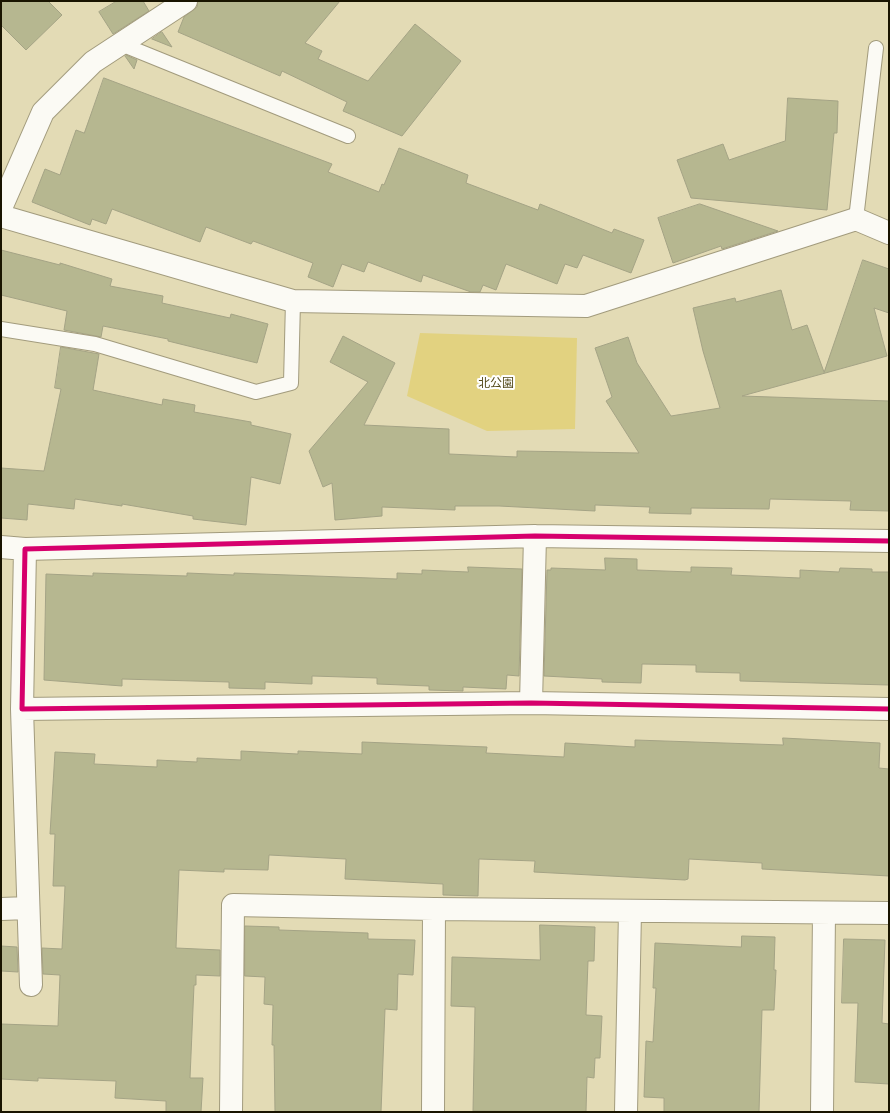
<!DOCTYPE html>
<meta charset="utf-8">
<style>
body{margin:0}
#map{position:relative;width:890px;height:1113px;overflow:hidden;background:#e3dbb5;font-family:"Public Sans",sans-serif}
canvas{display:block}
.frame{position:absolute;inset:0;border:2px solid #191400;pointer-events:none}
</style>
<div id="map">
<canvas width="890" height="1113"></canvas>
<div class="frame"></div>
</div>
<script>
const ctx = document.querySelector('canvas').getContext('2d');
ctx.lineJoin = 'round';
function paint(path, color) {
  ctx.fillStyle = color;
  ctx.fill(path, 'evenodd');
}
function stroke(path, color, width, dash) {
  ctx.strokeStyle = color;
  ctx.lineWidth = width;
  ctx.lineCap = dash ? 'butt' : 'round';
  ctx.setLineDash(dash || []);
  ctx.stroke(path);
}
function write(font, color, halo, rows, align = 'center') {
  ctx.font = font + ' "Public Sans","Noto Sans JP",sans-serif';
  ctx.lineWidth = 4;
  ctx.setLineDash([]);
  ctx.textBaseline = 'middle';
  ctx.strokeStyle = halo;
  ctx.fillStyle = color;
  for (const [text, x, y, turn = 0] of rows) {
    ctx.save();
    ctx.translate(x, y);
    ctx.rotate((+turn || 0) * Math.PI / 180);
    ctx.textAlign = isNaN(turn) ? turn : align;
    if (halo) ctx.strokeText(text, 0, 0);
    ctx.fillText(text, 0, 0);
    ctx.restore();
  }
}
const green = new Path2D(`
 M420,333L577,338L575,429L487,431L407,396Z`);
const building = new Path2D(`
 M1,1H48L62,15L26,50L1,25Z
 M117,1H143L149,11L113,34L99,12Z
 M198,1H340L305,43L322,51L318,59L368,81L415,24L461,61L402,136L343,111L347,102L282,71L280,76L178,32L184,17L197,7Z
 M162,32L172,47L152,39Z
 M126,55L137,60L134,69L125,56Z
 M104,78L332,164L328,172L379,192L382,184L384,185L399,148L468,175L466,183L538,210L540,204L612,233L614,229L644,240L631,273L583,255L577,268L565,264L557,284L506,264L496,290L483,285L480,292H471L423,275L421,282L368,262L364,272L342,264L333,287L308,277L313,263L253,241L251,244L206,227L200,242L112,209L106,224L92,219L90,225L32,202L45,169L60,175L76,130L84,133Z
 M788,98L838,101L837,133H834L827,210L691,198L677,160L723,144L729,160L785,141Z
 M700,204L778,231L722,249L721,246L673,263L658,218Z
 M1,250L60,265V263L112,279L110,286L163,296L162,303L230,318L231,314L268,324L257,363L168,341V339L103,326L101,337L64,330L67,311L1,295Z
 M863,260L889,269V313L874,308L887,356L742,396L889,401V511L850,510L851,501L770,499L769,509L691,508V514L649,513L650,507L595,505V511L499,506H455V510L382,507V516L335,520L332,483L323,487L309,451L368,382L330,362L343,336L395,363L364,425L449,429V454L517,457V451L639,453L606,401L612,397L595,348L628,337L637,363L671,416L720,408L703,351L693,308L735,298L736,302L781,290L792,330L807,325L824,372Z
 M61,347L99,354L93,390L162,405L163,399L195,405L194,412L251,422V425L291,434L280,484L251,477L246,525L193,519V516L122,504V506L75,499L74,509L28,504L27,520L1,518V468L44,471L61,389L55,388Z
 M605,558L637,559V570L691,572V567L732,568L731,575L800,578V570L839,572L840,568L872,569V572H889V685L740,681V673L696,672V665L642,664L641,683L602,682V679L544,676L547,570H551V568L605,570Z
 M468,567L522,569L519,676L507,675L506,689L463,687V691L429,690V686L377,684V678L312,676V684L265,682V689L229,688V682L122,679V686L44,680L46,574L93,576V573L187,576V573L234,575V573L397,579V573L422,574V570L468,572Z
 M783,738L880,743L879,768L889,769V876L762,869V863L689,859L688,879L685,880L534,872L535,861L479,859L478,896L443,895V884L345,879L346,859L269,855L268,870L224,869V872L179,870L176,948L220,950V976L196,975V985H194L190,1078H203L201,1112H166V1101L115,1098L116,1081L38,1078V1081L1,1079V1024L58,1026L60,975L43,974L42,948L62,949L65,886H53L55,834H50L55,752L95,754L94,764L157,767V760L197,762V758L241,760V751L298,754V751L362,754V742L487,747L486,753L564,757L565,743L635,747V740L783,745Z
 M540,925L595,927L594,961H588L586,1015L602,1016L600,1058H595L594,1078L587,1077L586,1112L473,1111L475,1007L451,1006L452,957L540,960Z
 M245,926L279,927V930L368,933V939L415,940L413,975L398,974L397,1010L385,1009L381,1112H275L274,1045H272L273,1005L264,1004L265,977L245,976Z
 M742,936L775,937L774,970H776L774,1010H762L759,1112H664V1098L644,1097L646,1041L653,1042L656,988H653L655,943L741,947Z
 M844,939L885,940L882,1023L889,1024V1084L855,1082L858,1003H842Z
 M1,946L17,947L18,972L1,971Z`);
const service = new Path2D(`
 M121,44L348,136
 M856,219L876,48
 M1,329L95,344L256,392L291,383L293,301`);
const minor = new Path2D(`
 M1,208L43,112L93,62L186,1
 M1,216L293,301L586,306L856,219L889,233
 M889,541L535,536L25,549L22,709L531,703L889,709
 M1,547L25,549
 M531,703L535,536
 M22,709L31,985
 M1,909L28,908
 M231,1112L233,905L434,909L889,913
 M433,1112L434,909
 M626,1112L630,911
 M822,1112L824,913`);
const cycleway = new Path2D(`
 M889,541L535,536L25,549L22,709L531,703L889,709`);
const parkNames = [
 ["北公園",496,383]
];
paint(green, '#e2d280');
paint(building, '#b6b790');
stroke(building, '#a4a385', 1);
stroke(service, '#a29b7d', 16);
stroke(minor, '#a29b7d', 24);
stroke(service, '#fbfaf4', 14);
stroke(minor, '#fbfaf4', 22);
stroke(cycleway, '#d6006c', 5);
write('12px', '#554b1b', '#fff', parkNames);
</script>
